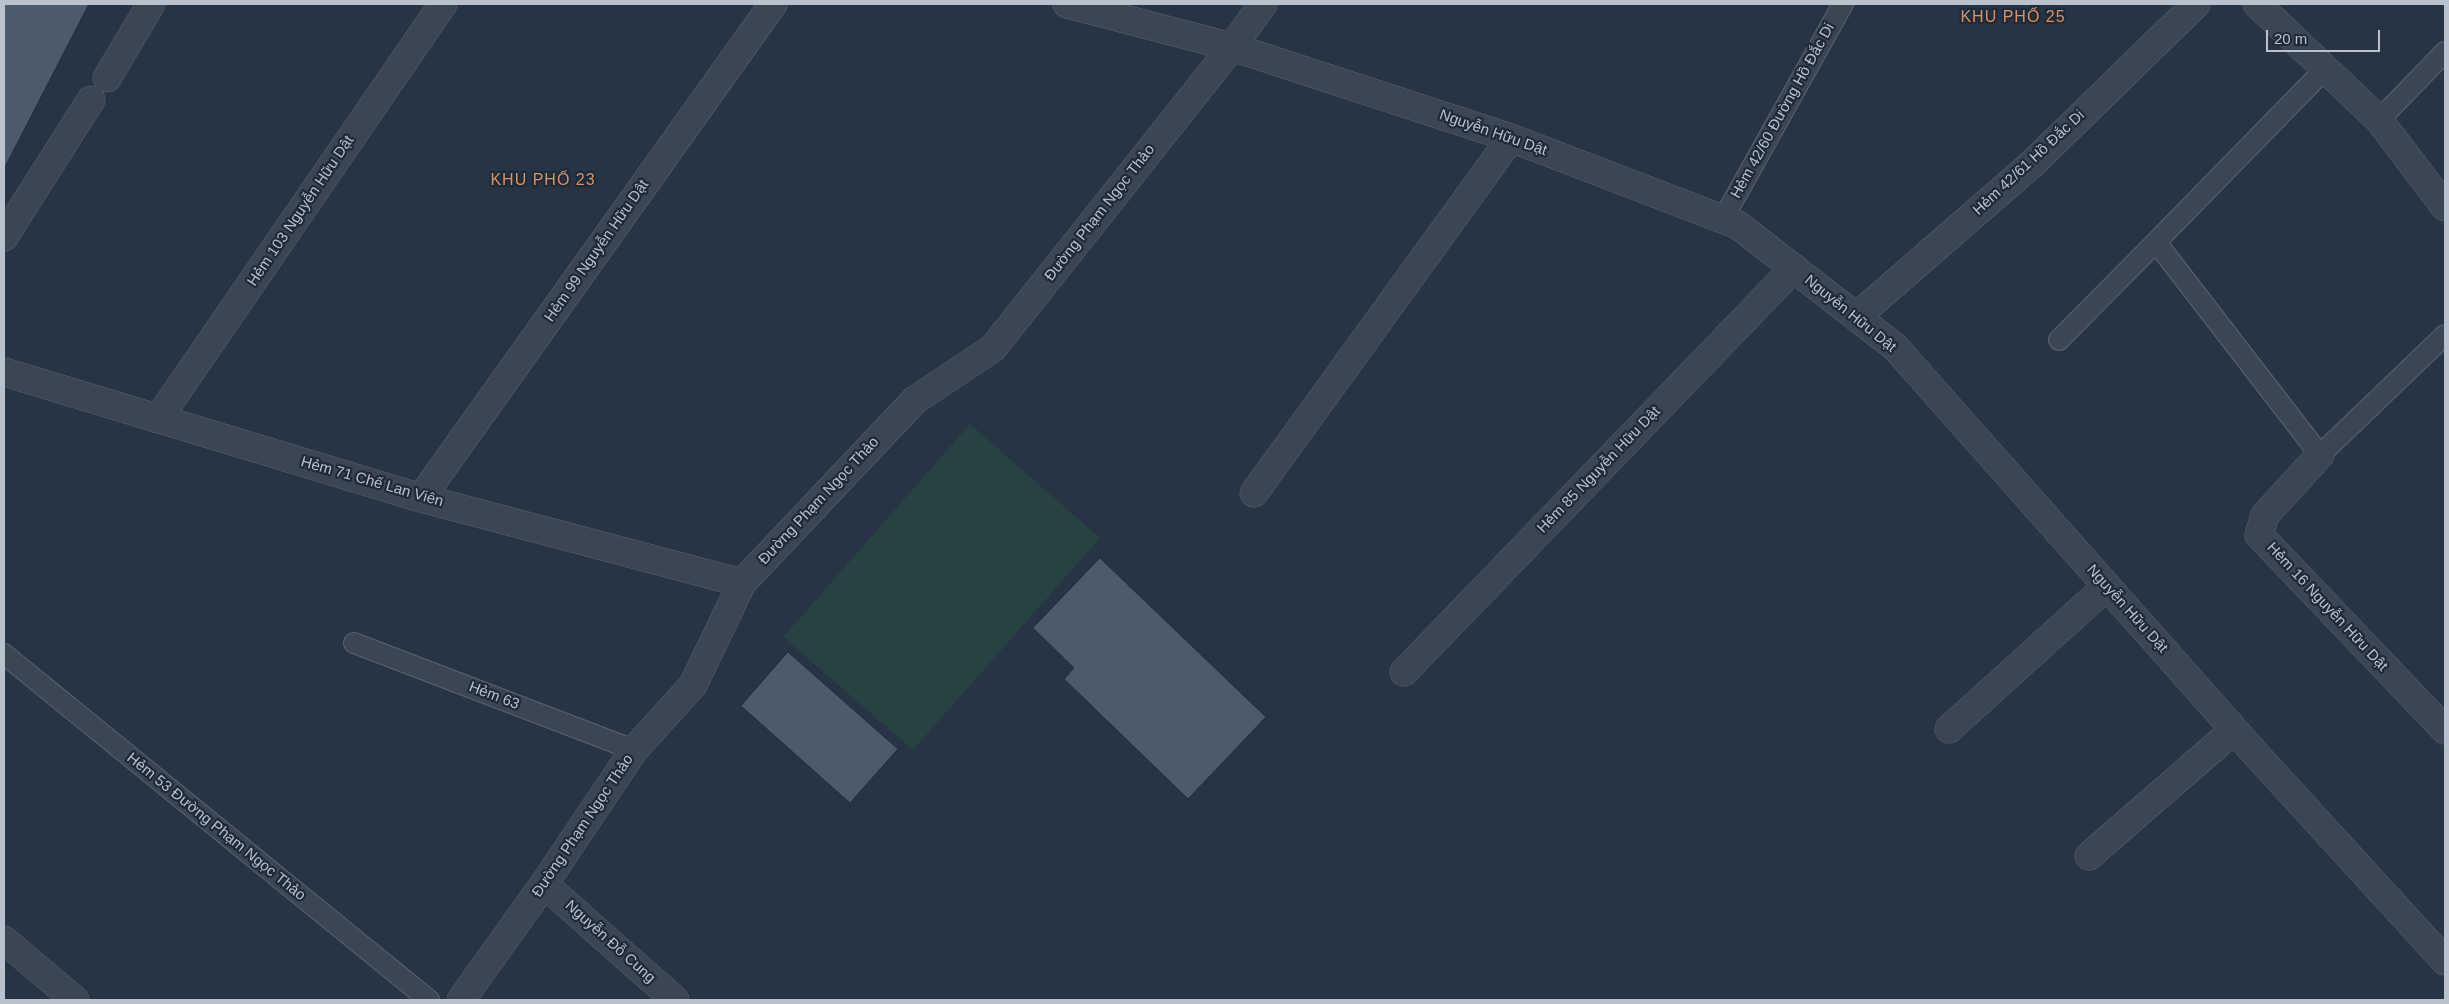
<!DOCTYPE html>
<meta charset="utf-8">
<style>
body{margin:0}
#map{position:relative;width:2449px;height:1004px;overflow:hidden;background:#263443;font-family:Arial,sans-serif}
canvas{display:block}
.frame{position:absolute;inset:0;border:5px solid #b8c1cc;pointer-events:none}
.scale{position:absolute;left:2266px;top:30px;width:114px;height:22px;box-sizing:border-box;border:2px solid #b8c1cc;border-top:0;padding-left:6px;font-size:15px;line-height:18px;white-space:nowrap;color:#b8c1cc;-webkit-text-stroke:4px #1f2a38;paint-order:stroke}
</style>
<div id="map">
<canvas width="2449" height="1004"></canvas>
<div class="frame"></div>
<div class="scale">20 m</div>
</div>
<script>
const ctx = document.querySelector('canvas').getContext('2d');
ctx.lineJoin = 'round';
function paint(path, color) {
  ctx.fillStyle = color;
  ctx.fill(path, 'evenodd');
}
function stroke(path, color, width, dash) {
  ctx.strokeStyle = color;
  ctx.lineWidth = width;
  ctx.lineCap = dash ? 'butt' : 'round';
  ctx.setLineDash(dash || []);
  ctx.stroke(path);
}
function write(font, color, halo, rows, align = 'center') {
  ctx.font = font + ' Arial,sans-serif';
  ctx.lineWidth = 4.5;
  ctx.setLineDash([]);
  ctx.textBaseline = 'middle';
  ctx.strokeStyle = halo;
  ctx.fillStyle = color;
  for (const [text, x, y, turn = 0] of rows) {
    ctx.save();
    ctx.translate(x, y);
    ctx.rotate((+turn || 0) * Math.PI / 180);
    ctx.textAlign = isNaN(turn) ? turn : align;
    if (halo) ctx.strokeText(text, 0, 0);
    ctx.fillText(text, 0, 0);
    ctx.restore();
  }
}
const green = new Path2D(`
 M970,424L1100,538L913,750L783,637Z`);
const building = new Path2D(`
 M4,4H89L4,169Z
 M1100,558L1266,717L1188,799L1064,679L1074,668L1033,628Z
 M788,652L898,749L850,803L741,706Z`);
const lane = new Path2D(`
 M2379,120L2445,52
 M1723,219L1843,4
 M2156,242L2326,68
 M2059,340L2156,242L2320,455L2445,335
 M354,643L634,750
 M4,654L429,1000`);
const street = new Path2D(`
 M1067,4L1232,47L1511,138L1738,225L1895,347L2253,751L2445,961
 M2257,4L2379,120L2445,207
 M107,78L151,4
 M4,237L91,100
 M1856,317L2033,163L2196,4
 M4,372L421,498L742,583
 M158,419L443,4
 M2320,455L2265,515L2259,535L2445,730
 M1254,493L1511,138
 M421,498L773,4
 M1404,672L1794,268
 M1949,729L2107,586
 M2089,856L2234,730
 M544,884L675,1000
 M4,940L75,1000
 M461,1000L544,884L634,750L693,685L742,583L915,400L993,348L1232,47L1263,4`);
const streetNames = [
 ["Hẻm 42/60 Đường Hồ Đắc Di",1783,111,-61],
 ["Nguyễn Hữu Dật",1493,133,19],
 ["Hẻm 42/61 Hồ Đắc Di",2029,163,-43],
 ["Hẻm 103 Nguyễn Hữu Dật",301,211,-56],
 ["Đường Phạm Ngọc Thảo",1100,213,-52],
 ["Hẻm 99 Nguyễn Hữu Dật",597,251,-55],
 ["Nguyễn Hữu Dật",1850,314,39],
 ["Hẻm 85 Nguyễn Hữu Dật",1599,470,-46],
 ["Hẻm 71 Chế Lan Viên",372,482,16],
 ["Đường Phạm Ngọc Thảo",819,501,-47],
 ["Hẻm 16 Nguyễn Hữu Dật",2327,607,47],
 ["Nguyễn Hữu Dật",2127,609,48],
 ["Hẻm 63",494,696,21],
 ["Đường Phạm Ngọc Thảo",583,826,-56],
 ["Hẻm 53 Đường Phạm Ngọc Thảo",216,827,39],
 ["Nguyễn Đỗ Cung",610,942,42]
];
const neighbourhoodNames = [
 ["KHU PHỐ 25",2013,18],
 ["KHU PHỐ 23",543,181]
];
paint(green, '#284244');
paint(building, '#4c5b6c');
stroke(building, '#212c3a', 1);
stroke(lane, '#596470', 22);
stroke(street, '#596470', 29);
stroke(lane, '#3b4652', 20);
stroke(street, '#3b4652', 28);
write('15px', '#b8c1cc', '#1f2a38', streetNames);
ctx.letterSpacing = '1px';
write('16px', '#d89367', '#1f2a38', neighbourhoodNames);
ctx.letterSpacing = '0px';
</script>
